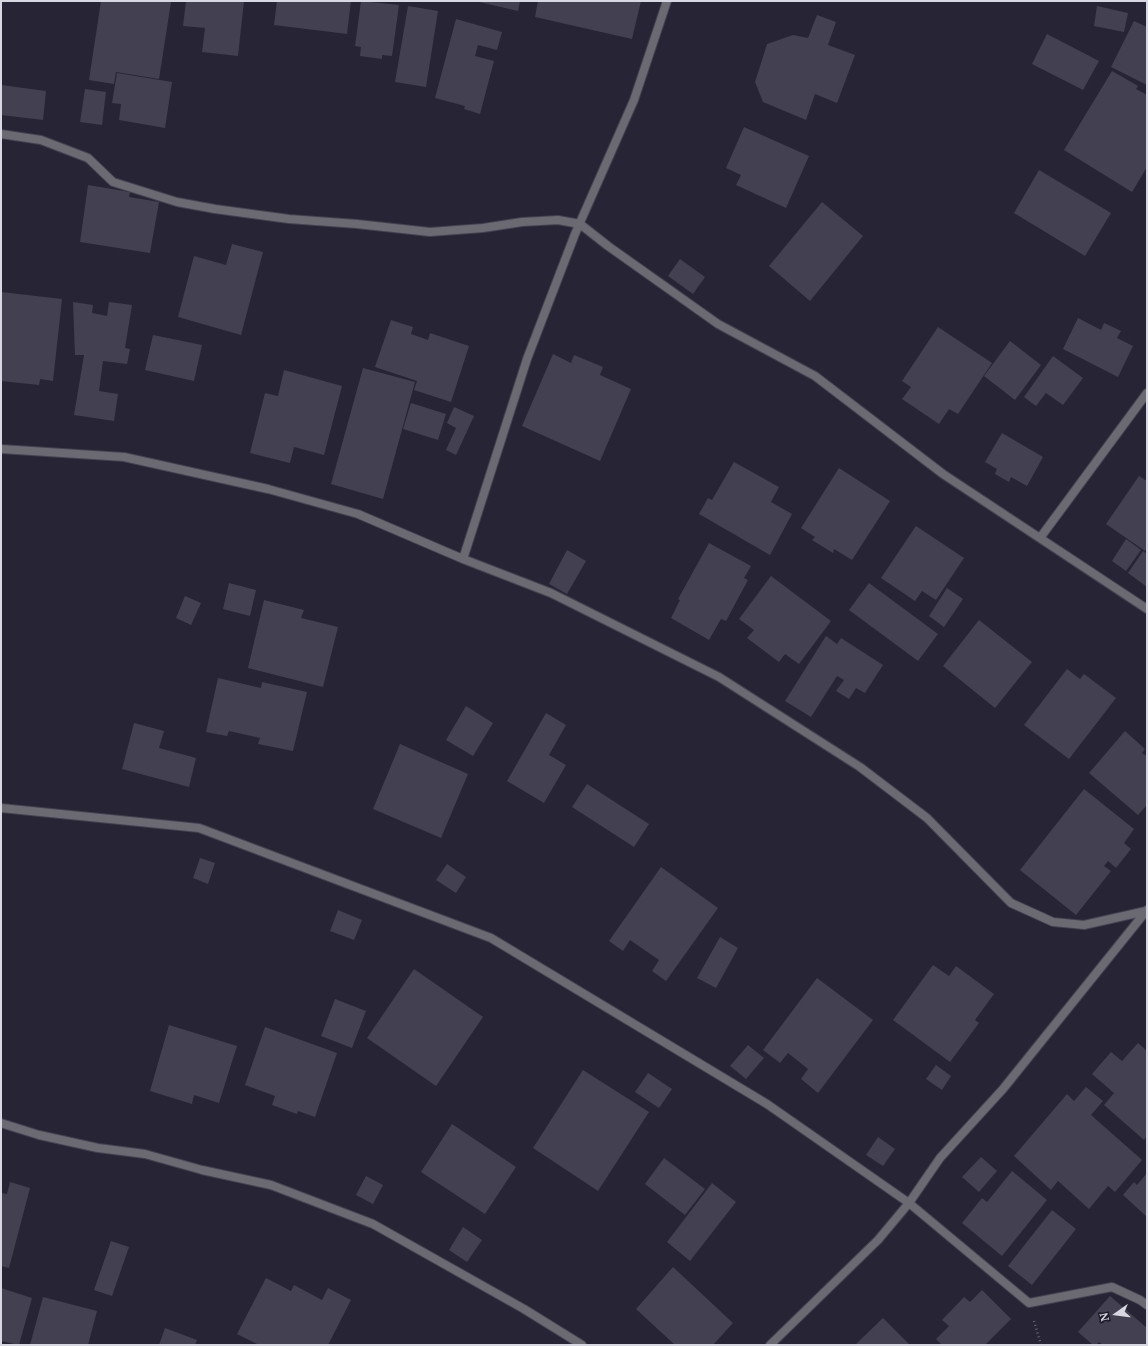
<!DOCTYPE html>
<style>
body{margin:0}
#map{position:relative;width:1148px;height:1346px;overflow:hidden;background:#272535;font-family:"Noto Serif",serif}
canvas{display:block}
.frame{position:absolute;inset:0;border:2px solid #d8d8e2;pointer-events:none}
.north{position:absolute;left:1096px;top:1294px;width:40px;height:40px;-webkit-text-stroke:3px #1e1c2b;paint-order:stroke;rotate:256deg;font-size:11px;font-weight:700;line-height:16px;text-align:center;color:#d8d8e2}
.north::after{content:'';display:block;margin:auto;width:14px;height:18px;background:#d8d8e2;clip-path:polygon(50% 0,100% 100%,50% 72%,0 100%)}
</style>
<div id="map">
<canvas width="1148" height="1346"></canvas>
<div class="frame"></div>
<div class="north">N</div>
</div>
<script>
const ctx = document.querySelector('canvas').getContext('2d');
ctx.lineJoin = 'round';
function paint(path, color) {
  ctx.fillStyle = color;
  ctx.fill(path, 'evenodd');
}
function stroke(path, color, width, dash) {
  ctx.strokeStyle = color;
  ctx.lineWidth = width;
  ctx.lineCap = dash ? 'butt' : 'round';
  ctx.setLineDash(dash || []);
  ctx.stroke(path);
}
const building = new Path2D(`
 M101,1L171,2L159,79L116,72L114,84L89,80Z
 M186,1H244L238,56L202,52L205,28L183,26Z
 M277,1H351L347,34L274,25Z
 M361,1L399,5L392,56L382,55V59L360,56L361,47L355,46Z
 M475,1H520L518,11Z
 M538,1H641L632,39L535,17Z
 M408,6L438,11L426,87L395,82Z
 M1097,6L1128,13L1124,32L1094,26Z
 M817,15L836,22L828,45L855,55L837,103L815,94L806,120L763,102L755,82L767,44L793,35L808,38Z
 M456,19L502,32L497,50L478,45L475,56L494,61L480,114L464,109L465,106L435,98Z
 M1134,21L1147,27V85L1111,67Z
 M1047,34L1099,61L1083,90L1032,64Z
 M1112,71L1138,86L1136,89L1147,95V167L1132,192L1064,150Z
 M117,73L172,82L165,128L119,120L121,104L112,103Z
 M1,85L46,91L43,120L1,115Z
 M85,89L106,92L102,125L80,122Z
 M744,127L809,156L786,208L736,185L741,175L726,168Z
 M1039,170L1111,213L1085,256L1014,213Z
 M88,185L130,192L129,197L159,202L150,253L80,242Z
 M822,202L863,236L810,301L769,266Z
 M232,244L263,252L241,335L178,317L194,256L226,265Z
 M680,259L705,277L693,294L668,276Z
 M1,292L62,299L53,381L40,379L39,385L1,381Z
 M73,302L93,305L92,313L107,316L109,302L132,305L125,348L130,349L127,364L103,361L99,391L118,394L114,421L74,415L84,355H75Z
 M1078,318L1101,330L1104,323L1121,331L1117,338L1133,346L1118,377L1063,349Z
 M391,320L413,327L411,334L428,340L430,333L469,346L451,402L414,390L417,381L375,367Z
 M938,327L992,363L958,414L949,409L939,424L902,399L911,387L902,381Z
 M153,335L202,345L194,381L145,370Z
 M1010,341L1041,365L1015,400L984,376Z
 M553,354L571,363L574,355L603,367L600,375L631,389L600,461L522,426Z
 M1053,356L1083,378L1063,405L1046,393L1036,406L1024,397Z
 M363,368L415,382L383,499L331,484Z
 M284,370L342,386L324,455L294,447L290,463L250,453L265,393L278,396Z
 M411,403L446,414L438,440L403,429Z
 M454,407L474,416L456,455L446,450L456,428L447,423Z
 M1002,433L1043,457L1027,486L1011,477L1009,482L995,474L997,469L985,462Z
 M734,462L779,487L771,502L792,514L770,555L699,514L708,498L712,500Z
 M839,468L890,501L852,560L834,549L833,553L812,540L815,537L801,528Z
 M1139,476L1147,481V548L1145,551L1106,524Z
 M916,526L964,558L936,600L922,591L915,601L881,578Z
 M1126,539L1141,550L1126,571L1112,561Z
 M709,543L751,566L744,578L748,580L726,621L721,619L709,640L671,618L680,600L678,599Z
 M567,550L586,561L567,594L549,584Z
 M1143,551L1147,554V587L1128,573Z
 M771,576L831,621L799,664L785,654L779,662L747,638L754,630L739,619Z
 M229,583L256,590L250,616L223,609Z
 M869,583L938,634L918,661L849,610Z
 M947,588L963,599L944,627L929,616Z
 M185,596L201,603L191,625L176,618Z
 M264,600L304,610L301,618L338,627L323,687L248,668Z
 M979,620L1032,662L995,708L943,666Z
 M826,636L837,644L841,638L883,665L865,693L856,688L849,699L836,691L844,680L837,676L811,717L785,701Z
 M1067,669L1080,679L1084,674L1116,698L1069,759L1024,725Z
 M218,678L261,688L262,682L307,692L293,751L258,744L260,738L229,731L227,736L206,732Z
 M466,706L493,723L473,756L446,740Z
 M546,713L566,725L549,755L566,765L544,803L507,781Z
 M134,723L164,731L159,748L196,758L189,787L122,769Z
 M1125,731L1145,749L1142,753L1147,756V805L1138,815L1089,773Z
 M400,744L468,774L441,838L373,809Z
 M587,784L649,824L634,847L572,807Z
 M1084,789L1134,829L1124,843L1131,849L1116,868L1108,861L1104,866L1111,871L1076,915L1020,870Z
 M200,858L215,863L208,884L193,878Z
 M447,864L466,877L456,893L436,880Z
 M661,867L718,908L666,981L652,971L659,960L630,940L623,951L609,941Z
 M338,910L362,920L354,940L330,931Z
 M720,937L738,948L716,988L697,978Z
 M933,965L949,976L956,966L994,994L975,1020L979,1023L950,1062L893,1020Z
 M414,969L483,1017L436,1086L367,1038Z
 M817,978L873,1020L818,1093L801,1079L808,1069L788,1053L780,1063L763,1050Z
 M335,999L366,1011L352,1048L321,1036Z
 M169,1025L237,1046L219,1103L194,1095L192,1104L150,1091Z
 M265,1027L337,1053L315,1117L298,1111L297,1114L272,1105L275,1096L245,1085Z
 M1138,1043L1147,1051V1136L1144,1140L1104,1105L1114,1093L1092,1074L1111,1052L1122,1061Z
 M748,1045L764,1058L746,1079L730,1066Z
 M936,1065L951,1076L942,1090L926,1079Z
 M583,1070L649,1112L598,1191L533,1148Z
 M648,1073L672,1089L659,1108L635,1092Z
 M1086,1087L1103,1101L1091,1115L1142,1160L1115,1192L1108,1186L1089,1209L1058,1181L1051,1190L1014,1156L1067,1094L1074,1101Z
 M452,1124L516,1167L485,1214L421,1172Z
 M878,1137L895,1149L883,1166L866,1155Z
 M981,1157L997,1171L979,1192L962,1177Z
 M664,1158L705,1189L685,1215L645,1184Z
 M1012,1171L1047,1200L1002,1256L962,1223L982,1198L987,1202Z
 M1147,1173V1217L1123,1195L1134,1182L1137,1185Z
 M366,1176L383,1185L373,1204L356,1195Z
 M10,1182L30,1188L9,1268L1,1266V1193L7,1194Z
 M712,1183L736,1202L690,1261L667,1242Z
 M1052,1210L1076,1229L1032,1285L1008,1266Z
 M463,1227L482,1240L467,1262L449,1250Z
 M111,1241L129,1247L112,1296L94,1290Z
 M673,1267L733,1323L713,1345H675L636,1309Z
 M266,1278L291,1291L294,1285L322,1300L328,1288L351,1300L328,1345H259L237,1334Z
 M1,1288L32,1298L19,1345L1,1341Z
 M982,1290L1011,1319L985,1345H942L936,1339L949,1326L942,1320L964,1297L970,1302Z
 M1110,1296L1147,1328V1342L1144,1345H1103L1099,1342L1096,1345H1093L1078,1332Z
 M43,1297L97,1311L88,1345H30Z
 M883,1318L910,1345H855Z
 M165,1328L197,1340L195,1345H159Z`);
const path = new Path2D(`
 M1034,1321L1041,1345`);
const minor = new Path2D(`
 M1,134L41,140L88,158L113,182L177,202L215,209L289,219L357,224L430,232L483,228L522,222L558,220L580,224L608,246L718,324L815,376L943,474L1147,609
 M1,449L124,457L268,489L358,514L463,559L551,593L719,677L860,767L927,818L1011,903L1053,922L1084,925L1146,911
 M1040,538L1147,393
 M463,559L527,359L575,234L634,100L667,1
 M1,808L199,828L491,938L767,1104L909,1203L1029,1303L1112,1287L1140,1300L1147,1305
 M1,1123L39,1135L98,1148L145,1154L202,1170L271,1185L373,1224L524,1309L582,1345
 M770,1345L878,1240L909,1203L940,1158L1003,1089L1147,910`);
paint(building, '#424051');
stroke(minor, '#434251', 10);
stroke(path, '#666573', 2.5, [1, 3]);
stroke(minor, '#6b6a72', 8);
</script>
